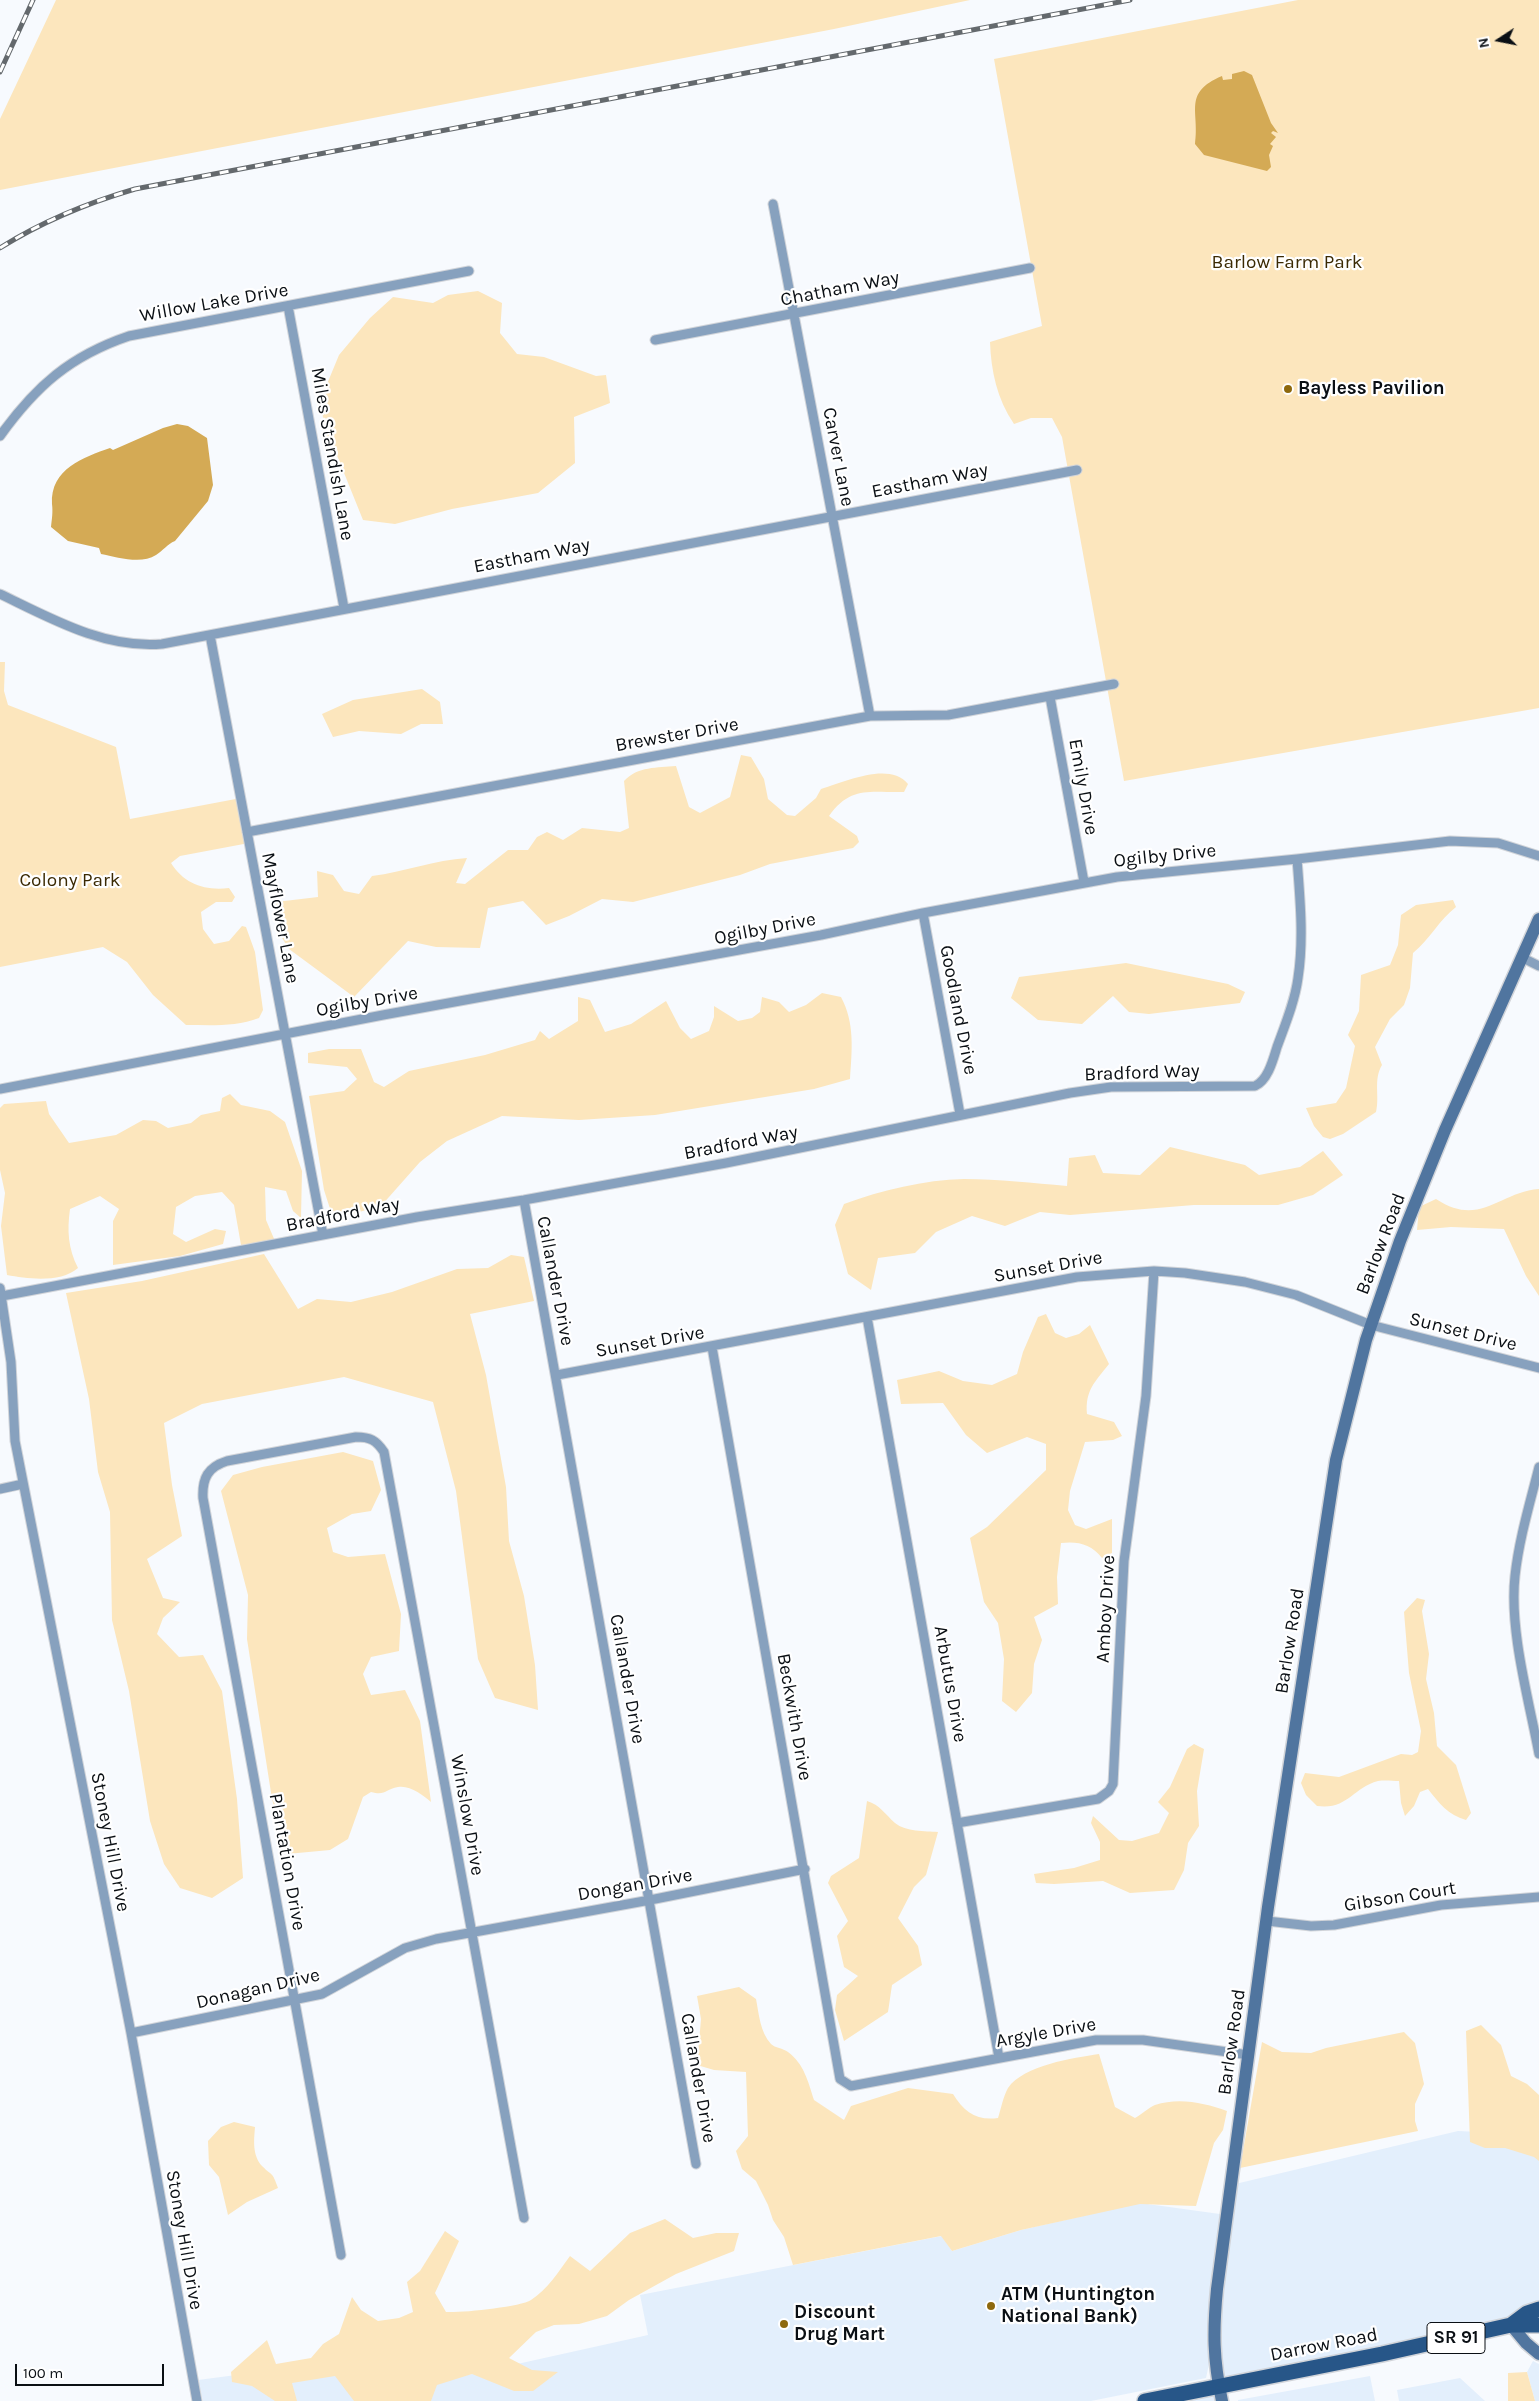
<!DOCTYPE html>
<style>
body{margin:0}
#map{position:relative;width:1539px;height:2401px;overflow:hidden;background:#f7fafe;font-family:Karla,sans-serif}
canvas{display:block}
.north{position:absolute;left:1474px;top:15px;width:50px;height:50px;-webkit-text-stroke:4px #fff;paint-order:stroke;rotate:259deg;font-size:14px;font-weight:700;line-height:20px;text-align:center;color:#0a0f14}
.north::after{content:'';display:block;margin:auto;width:18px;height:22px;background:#0a0f14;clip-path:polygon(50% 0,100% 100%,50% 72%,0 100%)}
.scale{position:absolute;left:15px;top:2364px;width:149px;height:22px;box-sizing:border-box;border:2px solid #0a0f14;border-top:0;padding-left:6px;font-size:15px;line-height:18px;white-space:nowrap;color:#0a0f14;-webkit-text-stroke:4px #fff;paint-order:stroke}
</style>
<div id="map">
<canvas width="1539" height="2401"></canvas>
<div class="north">N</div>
<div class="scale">100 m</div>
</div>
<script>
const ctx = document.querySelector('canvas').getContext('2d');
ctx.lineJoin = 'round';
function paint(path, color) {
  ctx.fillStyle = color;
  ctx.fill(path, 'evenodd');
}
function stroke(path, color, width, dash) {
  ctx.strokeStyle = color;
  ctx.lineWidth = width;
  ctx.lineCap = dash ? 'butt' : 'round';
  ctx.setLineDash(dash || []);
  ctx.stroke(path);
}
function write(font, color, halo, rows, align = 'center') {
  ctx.font = font + ' Karla,sans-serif';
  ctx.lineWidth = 4.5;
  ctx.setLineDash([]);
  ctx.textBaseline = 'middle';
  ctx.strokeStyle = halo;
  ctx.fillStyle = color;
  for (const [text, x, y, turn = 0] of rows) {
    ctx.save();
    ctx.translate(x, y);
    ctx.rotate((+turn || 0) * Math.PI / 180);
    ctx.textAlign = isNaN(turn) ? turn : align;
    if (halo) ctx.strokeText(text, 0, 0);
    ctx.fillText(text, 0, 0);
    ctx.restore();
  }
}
const built = new Path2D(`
 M1458,2131L1539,2135V2309L1511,2325L1219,2385L1222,2401H1145L1219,2385L1216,2370L1231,2185Z
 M1140,2203L1220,2214L1209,2364L1206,2378L1091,2401H203L198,2380L351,2360L427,2384L648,2335L640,2295L942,2236L952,2251L1021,2230Z
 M1533,2361L1539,2364V2401H1535L1527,2372Z
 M1370,2376L1375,2401H1238V2400Z
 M1460,2378L1485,2401H1399L1397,2390Z`);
const green = new Path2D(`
 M56,0H970L834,29L0,190V119Z
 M1298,0H1539V708L1124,781L1062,437L1052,418H1031L1014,424C997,399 991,371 990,342L1042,326L994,59Z
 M478,291L502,303L500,333L517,354L544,357L596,376L606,375L610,403L574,417L575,463L538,493L452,509L395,524L363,520L336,453L327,439L320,401L339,355L370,318L393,297L433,303L448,295Z
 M0,662H5L4,691L8,705L116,747L130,819L241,798L249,843L180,856L171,863C184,884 205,891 229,888L235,897L232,902H216L201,912L203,929L214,944L229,941L242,926L246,927L255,952L263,1010L259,1018C236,1027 211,1025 186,1025L153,995L127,962L103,947L0,967Z
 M422,689L440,702L443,724H421L401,734L359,731L333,737L322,714L353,700Z
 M741,755L751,757L764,779L768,799L787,815L795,816L816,798L821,789C845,782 889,761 908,784L904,792C871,793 851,785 829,816L857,836L859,842L853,848L770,864L740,875L633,902L602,899L569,916L546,925L523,901L488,908L480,948L436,947L408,941L354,997L289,949L279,933L276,902L318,897L317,871L333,875L344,891L359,894L372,876C404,872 435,860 467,858L456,883L465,884L508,850H528L537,837L547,832L563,840L582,828L620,832L629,828L624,781C638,766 657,768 676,766L689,807L700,813L730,797Z
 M1453,900L1456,907C1439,920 1430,939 1413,953L1410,988L1404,1005L1390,1019L1375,1047L1382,1065C1373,1080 1380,1096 1376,1112L1343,1134L1330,1139L1323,1137L1314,1126L1306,1108L1336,1103L1346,1088L1355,1046L1348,1035L1359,1011L1361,975L1390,965L1398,945L1401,915L1416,905Z
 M1126,963L1228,984L1245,992L1240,1003L1149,1014L1129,1012L1113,996L1082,1024L1038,1020L1011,998L1019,977Z
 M822,993L841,997C855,1023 852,1050 850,1079L814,1089L655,1115L579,1120L502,1116L447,1141L420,1162L381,1206L348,1215H332L324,1190L309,1096L344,1091L357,1079L347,1067L308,1063V1053L329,1049H361L374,1082L384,1087L409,1071L485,1055L535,1040L540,1031L549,1039L578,1021V997L590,1000L605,1032L631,1024L666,1001L680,1028L691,1039L709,1031L714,1017V1006L738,1021L752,1018L760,1012L762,997L779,1002L789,1012L806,1005Z
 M230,1094L241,1105L270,1111L285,1122L302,1171L301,1218L293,1211L286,1191L265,1187L266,1220L275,1241L241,1245L234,1205L222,1192L195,1196L176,1207L173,1234L186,1242L215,1229L226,1231L223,1244L180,1256L113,1265V1221L119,1209L100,1196L70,1209C67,1231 68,1248 78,1268C61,1283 28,1279 7,1275L1,1226L5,1193L0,1170V1108L4,1104L46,1101L49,1114L69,1143L116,1135L143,1120L156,1121L168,1128L191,1123L201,1115L220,1111L222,1098Z
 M1170,1147L1245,1165L1259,1175L1300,1167L1323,1151L1343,1175L1313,1195L1278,1205H1194L1070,1215L1040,1212L1005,1226L972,1216L936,1232L915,1253L878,1258L871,1290L848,1274L835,1225L844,1204C882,1190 924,1180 964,1179C999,1179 1033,1183 1067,1186L1069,1158L1095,1155L1103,1173L1140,1175Z
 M1539,1189V1296L1526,1276L1504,1229L1451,1227L1417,1230L1419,1207L1436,1199C1480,1228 1499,1192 1539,1189Z
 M264,1254L298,1309L317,1299L351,1302L392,1292L457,1269L488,1268L511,1255L524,1257L534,1301L470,1314L486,1375L506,1487L509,1541L524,1596L535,1665L538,1710L495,1698L478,1659L456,1491L433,1402L344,1377L202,1404L164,1423L172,1485L182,1536L147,1559L163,1598L180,1602L163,1618L157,1634L179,1657L203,1655L222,1691L237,1799L243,1878L212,1898L180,1888L164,1864L150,1821L129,1691L112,1620L110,1512L98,1472L89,1399L66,1293L142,1281Z
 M1046,1314L1055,1333L1066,1338L1079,1334L1090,1325L1109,1364C1095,1382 1085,1390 1087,1414L1114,1422L1122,1436L1113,1440L1085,1442L1070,1491L1068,1510L1075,1525L1086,1529L1112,1519V1553L1102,1558C1091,1544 1078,1541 1061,1543L1057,1577L1058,1604L1034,1617L1042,1640L1034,1664L1032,1693L1016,1712L1002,1701L1004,1659L998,1623L984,1602L970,1538L987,1527L1046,1470V1444L1027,1437L987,1453L966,1435L943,1403L901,1404L897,1380L939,1371L963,1381L992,1385L1017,1374L1023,1352L1038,1317Z
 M343,1452L373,1461L381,1490L371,1511L352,1514L327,1528L333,1552L348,1557L385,1554L401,1614L399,1651L371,1657L363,1674L371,1695L405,1690L420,1721L431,1802C423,1795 410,1785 398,1787C385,1789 386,1796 371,1792L363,1797L348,1839L330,1850L287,1854L272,1799L247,1639L248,1595L221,1491L233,1475L262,1467Z
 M1417,1598L1425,1600L1422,1611L1429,1654L1426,1679L1434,1713L1437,1746L1456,1765L1471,1813L1466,1820C1448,1815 1439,1803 1428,1789L1420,1792L1414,1806L1405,1816L1401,1803L1399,1781C1393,1781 1385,1780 1378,1781C1352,1788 1348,1810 1317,1806L1306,1795L1301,1783L1305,1773L1339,1777L1401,1754L1412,1755L1418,1752L1421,1731L1409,1673L1404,1612Z
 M1194,1744L1204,1749L1197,1791L1199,1826L1188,1843L1184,1870L1174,1890L1130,1893L1103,1881L1054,1884L1036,1883L1034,1874L1074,1868L1100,1860V1842L1091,1823L1093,1816L1119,1840L1132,1841L1159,1833L1169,1813L1158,1802L1170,1787L1187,1749Z
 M867,1801C880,1805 885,1814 895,1823C906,1832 925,1831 938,1832L926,1875L914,1887L898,1918L918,1946L922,1965L892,1985L888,2012L844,2041L835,2010L837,1995L858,1976L844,1967L837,1936L848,1921L828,1883L831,1876L859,1858Z
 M739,1987L756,1999C759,2014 760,2032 771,2044C775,2048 783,2048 788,2052C804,2064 808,2081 814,2100L844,2120L851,2106L908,2088L953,2094C964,2112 977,2121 998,2118C1001,2109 1003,2097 1008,2088C1024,2065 1073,2058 1099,2054L1115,2107L1135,2118C1142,2114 1148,2108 1155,2105C1179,2097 1205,2103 1227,2111L1223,2130L1214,2143L1196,2206L1140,2204L1021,2230L952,2251L941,2236L793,2265L784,2237L773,2220L768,2205L756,2181L742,2169L736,2151L748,2136L746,2072L714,2070L697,2065L701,2019L697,1996Z
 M1481,2025L1501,2045L1511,2076L1527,2084L1539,2095V2161L1534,2157L1505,2148H1485L1470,2142L1466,2031Z
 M1404,2032L1415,2043L1424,2084L1415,2104V2121L1418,2131L1240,2168L1262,2042L1282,2052L1311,2053L1326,2048Z
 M234,2122L255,2127C254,2140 252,2155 262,2166C273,2177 272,2171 278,2188L247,2202L228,2215L219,2177L209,2165L208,2141L221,2127Z
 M665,2219L693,2238L716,2233H739L734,2251L676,2274L629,2300L607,2316L579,2324L554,2325L536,2332L509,2358L532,2370L558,2372L533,2391H514L472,2374L437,2385L431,2401H354L335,2376L292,2383L297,2401H275L252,2386L232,2382L231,2372L267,2340L276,2364L311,2358L323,2344L339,2334L352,2297L361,2310L378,2321L399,2318L413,2312L407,2282L420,2271L445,2231L459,2241L435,2293L446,2312C461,2313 520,2307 531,2300C547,2290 559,2271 570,2256L590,2271L630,2233Z
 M1527,2372L1535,2401H1508V2373Z`);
const water = new Path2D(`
 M1244,71L1252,75L1271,123L1278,133L1273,131L1271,133L1276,137L1270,144L1273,146L1269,155L1271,167L1267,171L1204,155L1195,144C1200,111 1182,93 1222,76L1223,80L1232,79V74Z
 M177,424L188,426L207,438L213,485L208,501L175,541C167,544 163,551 156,555C141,565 117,557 101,554L99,548L68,541L51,527C52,518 53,512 52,504C50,469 84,457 110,448L113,450L163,428Z`);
const street = new Path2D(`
 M773,204L870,716
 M288,306L344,608
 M655,340L1030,268
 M0,436C36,386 70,356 129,336L469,271
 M0,594C50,618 104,649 162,644L1077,470
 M210,635L323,1235
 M1050,697L1084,882
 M247,832L848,720L870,716L948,715L1114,684
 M923,913L960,1114
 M1523,958L1539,966
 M0,1089L383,1015L821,935L923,913L1117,877L1297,859L1450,841L1498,843L1539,856
 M524,1200L696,2164
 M0,1288L11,1362L15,1441L131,2033L197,2401
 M2,1296L417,1217L524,1200L726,1163L1070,1093L1111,1087L1255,1086C1268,1080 1273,1060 1277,1047C1285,1025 1295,1001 1298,978C1304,939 1300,898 1297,859
 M867,1317L999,2058
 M712,1347L840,2079L851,2086L1096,2040H1143L1249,2055
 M557,1375L1077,1277L1154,1271L1185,1273L1245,1282L1296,1295L1371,1325L1539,1368
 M1539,1467C1530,1503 1519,1539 1515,1576C1509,1630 1529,1700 1539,1754
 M0,1489L23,1484
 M957,1823L1098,1799L1109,1791L1113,1784L1124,1561L1146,1396L1154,1271
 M1267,1921L1311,1926L1334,1925L1441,1905L1539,1897
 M131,2033L322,1994L405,1948L436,1939L650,1900L805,1869
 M341,2255L203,1498C202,1478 208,1467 227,1461L356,1437C370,1437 376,1440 384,1452L524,2218`);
const secondary = new Path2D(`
 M1511,2325L1526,2343L1539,2354
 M1222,2401C1213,2359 1213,2331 1217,2289L1268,1907L1336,1460L1366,1340L1400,1241L1445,1130L1539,919`);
const primary = new Path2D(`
 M1511,2325L1527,2313L1539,2309
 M1145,2401L1382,2354L1511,2325H1539`);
const rail = new Path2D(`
 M0,72L33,0
 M0,248C43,221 87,203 135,189L1130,0`);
const markers = [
 [1288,389,5,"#8e690d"],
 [991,2306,5,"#8e690d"],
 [784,2324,5,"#8e690d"]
];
const shields = [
 [1456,2338,58]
];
const shieldNames = [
 ["SR 91",1456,2338]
];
const parkNames = [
 ["Barlow Farm Park",1287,263],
 ["Colony Park",70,881]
];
const streetNames = [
 ["Chatham Way",840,289,-11],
 ["Willow Lake Drive",214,303,-10],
 ["Miles Standish Lane",332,454,80],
 ["Carver Lane",838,457,79],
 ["Eastham Way",930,481,-11],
 ["Eastham Way",532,556,-11],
 ["Brewster Drive",677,735,-10],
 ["Emily Drive",1083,787,80],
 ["Ogilby Drive",1165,856,-6],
 ["Mayflower Lane",280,918,79],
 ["Ogilby Drive",765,929,-11],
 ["Ogilby Drive",367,1002,-10],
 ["Goodland Drive",958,1010,79],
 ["Bradford Way",1142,1073,-2],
 ["Bradford Way",741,1143,-11],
 ["Bradford Way",343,1215,-11],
 ["Barlow Road",1381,1244,-69],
 ["Sunset Drive",1048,1267,-10],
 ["Callander Drive",555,1281,79],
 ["Sunset Drive",1463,1332,14],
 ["Sunset Drive",650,1342,-10],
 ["Amboy Drive",1106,1609,-87],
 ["Barlow Road",1290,1641,-81],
 ["Callander Drive",627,1679,80],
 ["Arbutus Drive",950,1684,80],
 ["Beckwith Drive",794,1717,80],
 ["Winslow Drive",467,1815,80],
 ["Stoney Hill Drive",110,1842,79],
 ["Plantation Drive",287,1862,80],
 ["Dongan Drive",635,1885,-10],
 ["Gibson Court",1400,1897,-9],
 ["Donagan Drive",258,1989,-13],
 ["Argyle Drive",1046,2033,-10],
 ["Barlow Road",1232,2042,-82],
 ["Callander Drive",698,2078,80],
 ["Stoney Hill Drive",184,2240,80],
 ["Darrow Road",1324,2345,-11]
];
const poiNames = [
 ["Bayless Pavilion",1298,389],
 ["ATM (Huntington",1001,2295],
 ["National Bank)",1001,2317],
 ["Discount",794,2313],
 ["Drug Mart",794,2335]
];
paint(built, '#e3effc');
paint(green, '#fce6bd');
paint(water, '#d4aa55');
stroke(street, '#d1d4d9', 11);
stroke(secondary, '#d1d4d9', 15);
stroke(primary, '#d1d4d9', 18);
stroke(street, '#87a1be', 9);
stroke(secondary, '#50759f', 12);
stroke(primary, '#275688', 15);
stroke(rail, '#64696d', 5);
stroke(rail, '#fff', 3, [9]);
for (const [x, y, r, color] of markers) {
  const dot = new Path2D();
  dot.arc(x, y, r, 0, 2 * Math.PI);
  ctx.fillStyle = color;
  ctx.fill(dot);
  stroke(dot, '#fff', 2);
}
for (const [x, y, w] of shields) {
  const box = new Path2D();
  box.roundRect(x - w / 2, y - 15.5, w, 31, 4);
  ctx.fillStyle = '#fff';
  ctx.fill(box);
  stroke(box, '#0a0f14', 1);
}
write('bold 18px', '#0a0f14', null, shieldNames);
write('19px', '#3b2a03', '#fff', parkNames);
write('19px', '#0a0f14', '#fff', streetNames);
write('bold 19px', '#0a0f14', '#fff', poiNames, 'left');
</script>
